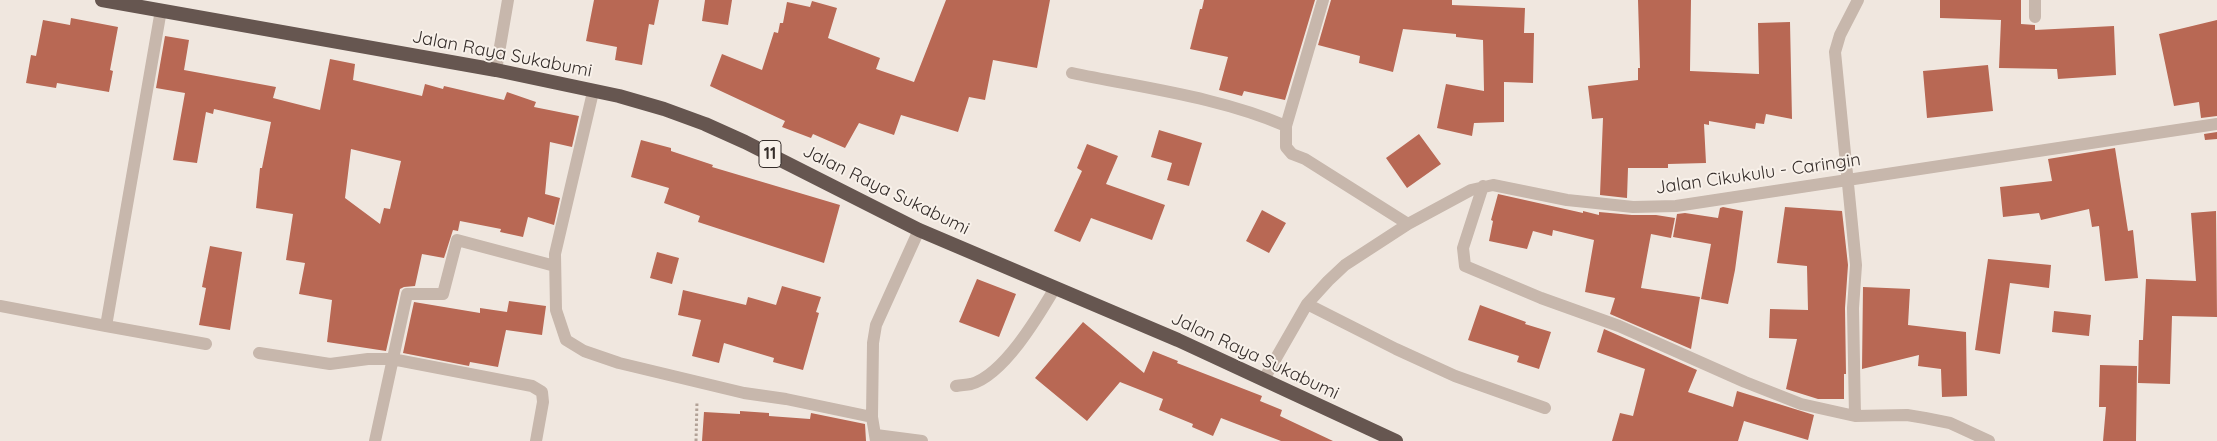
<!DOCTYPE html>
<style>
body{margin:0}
canvas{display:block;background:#f0e7df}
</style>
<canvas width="2217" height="441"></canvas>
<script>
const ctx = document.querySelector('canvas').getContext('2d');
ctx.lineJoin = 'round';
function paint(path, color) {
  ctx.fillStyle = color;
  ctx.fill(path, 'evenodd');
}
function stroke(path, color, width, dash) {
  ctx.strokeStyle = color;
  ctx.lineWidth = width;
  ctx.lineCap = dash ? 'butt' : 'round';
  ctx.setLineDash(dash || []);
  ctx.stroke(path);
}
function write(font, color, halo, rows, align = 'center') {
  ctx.font = font + ' Quicksand,sans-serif';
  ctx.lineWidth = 4;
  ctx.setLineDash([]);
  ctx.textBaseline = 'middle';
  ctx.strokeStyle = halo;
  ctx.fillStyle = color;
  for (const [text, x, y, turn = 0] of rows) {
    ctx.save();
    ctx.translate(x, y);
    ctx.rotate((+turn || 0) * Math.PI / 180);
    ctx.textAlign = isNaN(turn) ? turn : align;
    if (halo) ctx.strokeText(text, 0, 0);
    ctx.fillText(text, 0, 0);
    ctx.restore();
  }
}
const building = new Path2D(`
 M594,0H659L654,25L649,24L642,65L615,60L617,47L586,41Z
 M705,0H732L728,25L702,21Z
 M946,0H1050L1037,68L993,60L985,100L969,97L958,132L901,115L894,135L859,123L845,148L813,134L811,138L782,127L785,121L710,86L722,54L762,70L774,32L778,33L780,23H783L787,2L810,7L812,1L837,8L828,38L880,58L876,69L914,82Z
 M1204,0H1315L1285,100L1244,91L1242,96L1219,90L1228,57L1190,49L1200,9H1202Z
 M1331,0H1452V5L1525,8L1524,33H1534L1533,83L1504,82V122L1474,123L1472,136L1437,128L1446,84L1484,91L1483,40L1456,37V34L1403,29L1393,72L1359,63L1360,56L1318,45Z
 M1638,0H1691L1690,71L1759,74L1758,23L1790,22L1792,119L1766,114L1764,124L1756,123L1755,129L1709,121V125L1704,124L1706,163L1668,164V168H1628L1627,198L1600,195L1603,118L1592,119L1588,86L1638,80V68H1640Z
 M1940,0H2021V24L2035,25V30L2114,26L2116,75L2058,79L2057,69L1999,68L2001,20L1940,18Z
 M71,18L118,27L110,70L113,71L109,92L57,83L56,88L26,83L31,55L36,56L43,20L70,25Z
 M2217,20V116L2201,118L2199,102L2174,106L2159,34Z
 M165,36L189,40L184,70L276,87L273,98L320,110L330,59L355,64L353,80L422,96L425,84L443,89L444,86L504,100L507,92L536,102L534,107L579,116L572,147L550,142L545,194L560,198L554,225L528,217L523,237L500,232L501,229L460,221L458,231L453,230L444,258L422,254L415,286L404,287L400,289L386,351L327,342L332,300L299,294L305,263L286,260L293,214L256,208L260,168H262L271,122L214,109L213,114L206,112L197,163L173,160L185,93L156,88ZM351,149L401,161L390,209L384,208L380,224L345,198Z
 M1988,65L1993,111L1927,118L1923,71Z
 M1159,130L1202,143L1189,186L1167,180L1172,163L1151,157Z
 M2217,132V139L2205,140L2204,134Z
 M1419,134L1441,164L1407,188L1386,158Z
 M641,140L671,148V151L713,165L712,167L840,205L824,263L698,222L700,216L664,203L669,188L631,177Z
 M1087,144L1118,156L1106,184L1165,205L1152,240L1091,218L1080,242L1054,231L1082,171L1077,168Z
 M2115,148L2128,231L2133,230L2138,278L2105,281L2099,226L2092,227L2089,209L2041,220L2039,213L2003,217L2000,187L2052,181L2048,159Z
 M1498,194L1583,213V211L1599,215V212L1632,215H1656L1675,218L1671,238L1651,234L1641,288L1700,297L1691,349L1610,314L1615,298L1585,292L1594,240L1553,230L1552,236L1533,231L1527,249L1489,241L1493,221L1491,220Z
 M1723,207L1743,211L1735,270L1728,304L1701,299L1711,244L1673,237L1677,214L1685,213L1718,218L1720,208Z
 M1785,207L1842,211L1848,265L1845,308L1846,374H1844V399H1818L1786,389L1797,339L1769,338L1770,309L1808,310L1807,266L1777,263Z
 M1262,210L1286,223L1269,253L1246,241Z
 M2216,211L2217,317L2172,316L2170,384L2138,383L2139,340H2143L2146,279L2196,281L2191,213Z
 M210,246L242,252L230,330L199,325L206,288L202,287Z
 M657,252L679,258L672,284L650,278Z
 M1988,259L2051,265L2049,288L2010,283L2000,354L1975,350Z
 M977,279L1016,294L999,337L959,322Z
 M782,286L821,297L816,312L819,313L803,370L773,362L774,358L724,343L719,363L692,356L701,320L678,315L683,290L746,305L748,297L776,305Z
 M1863,287L1910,289L1908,325L1966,332L1967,396L1942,397L1941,369L1918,366L1919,355L1862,369Z
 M509,301L546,306L542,335L506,330L498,367L470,362L469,366L403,353L414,302L480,313V308L507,312Z
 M1480,305L1526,322L1525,324L1551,332L1539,369L1517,362L1519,356L1468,340Z
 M2054,311L2091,315L2089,336L2052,332Z
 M1083,322L1144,373L1153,351L1178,361L1177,363L1262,396L1260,401L1282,410L1280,416L1333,441H1281L1221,418L1213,436L1192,427L1193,424L1159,410L1163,399L1120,382L1087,421L1035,378Z
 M1604,329L1697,370L1688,392L1733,407L1737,391L1814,415L1808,440L1744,421L1738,441H1612L1620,413L1633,416L1645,369L1597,352Z
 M2100,365L2137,366L2136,441H2103L2106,407H2099Z
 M740,411L769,413V416L810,419L811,413L865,424L866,441H702L704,412L740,414Z`);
const path = new Path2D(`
 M696,441L697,401`);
const minor = new Path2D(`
 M1323,0L1286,126V147L1292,154L1305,159L1408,224
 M2035,0V17
 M161,10L106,326L206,344
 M496,70L508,0
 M1072,73C1143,88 1219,97 1286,126
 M593,92L555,254L556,310L566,340L584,351L619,363L744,393L786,399L872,417
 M1483,186L1463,248L1465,266L1541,298L1619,326L1745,382L1801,404L1855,416L1907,415L1925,418L1950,423L1989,441
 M1307,304L1396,349L1455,376L1545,408
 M0,306L106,326
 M259,353L330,364L368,359H392L532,386L542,392L543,402L536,441
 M1264,379L1307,304L1328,281L1345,265L1408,224L1471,190L1493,185L1567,200L1596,203L1633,207L1676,206L2217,124
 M956,386C961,385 966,385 971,384C1004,375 1039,315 1055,288
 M1855,416L1853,308L1856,265L1835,52L1840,35L1858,0
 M876,435L922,441
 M375,441L407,294H443L457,240L555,266
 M876,441L872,417L873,343L876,325L919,230`);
const trunk = new Path2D(`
 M102,0L496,70L619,96L664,109L705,124L745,142L919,230L1178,340L1396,441`);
const shields = [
 [770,154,22]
];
const shieldNames = [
 ["11",770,154]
];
const streetNames = [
 ["Jalan Raya Sukabumi",502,54,11],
 ["Jalan Cikukulu - Caringin",1758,174,-8],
 ["Jalan Raya Sukabumi",886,190,26],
 ["Jalan Raya Sukabumi",1255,356,25]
];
paint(building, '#b86854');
stroke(path, '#b2a196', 3, [2.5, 2.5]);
stroke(minor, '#c7b7ac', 12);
stroke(trunk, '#665650', 14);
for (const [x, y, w] of shields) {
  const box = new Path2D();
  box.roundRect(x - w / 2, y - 13.5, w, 27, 4);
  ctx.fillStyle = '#f8f1ea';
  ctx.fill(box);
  stroke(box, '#352d2a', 1);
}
write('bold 16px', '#352d2a', null, shieldNames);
write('18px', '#352d2a', '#f8f1ea', streetNames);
</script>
